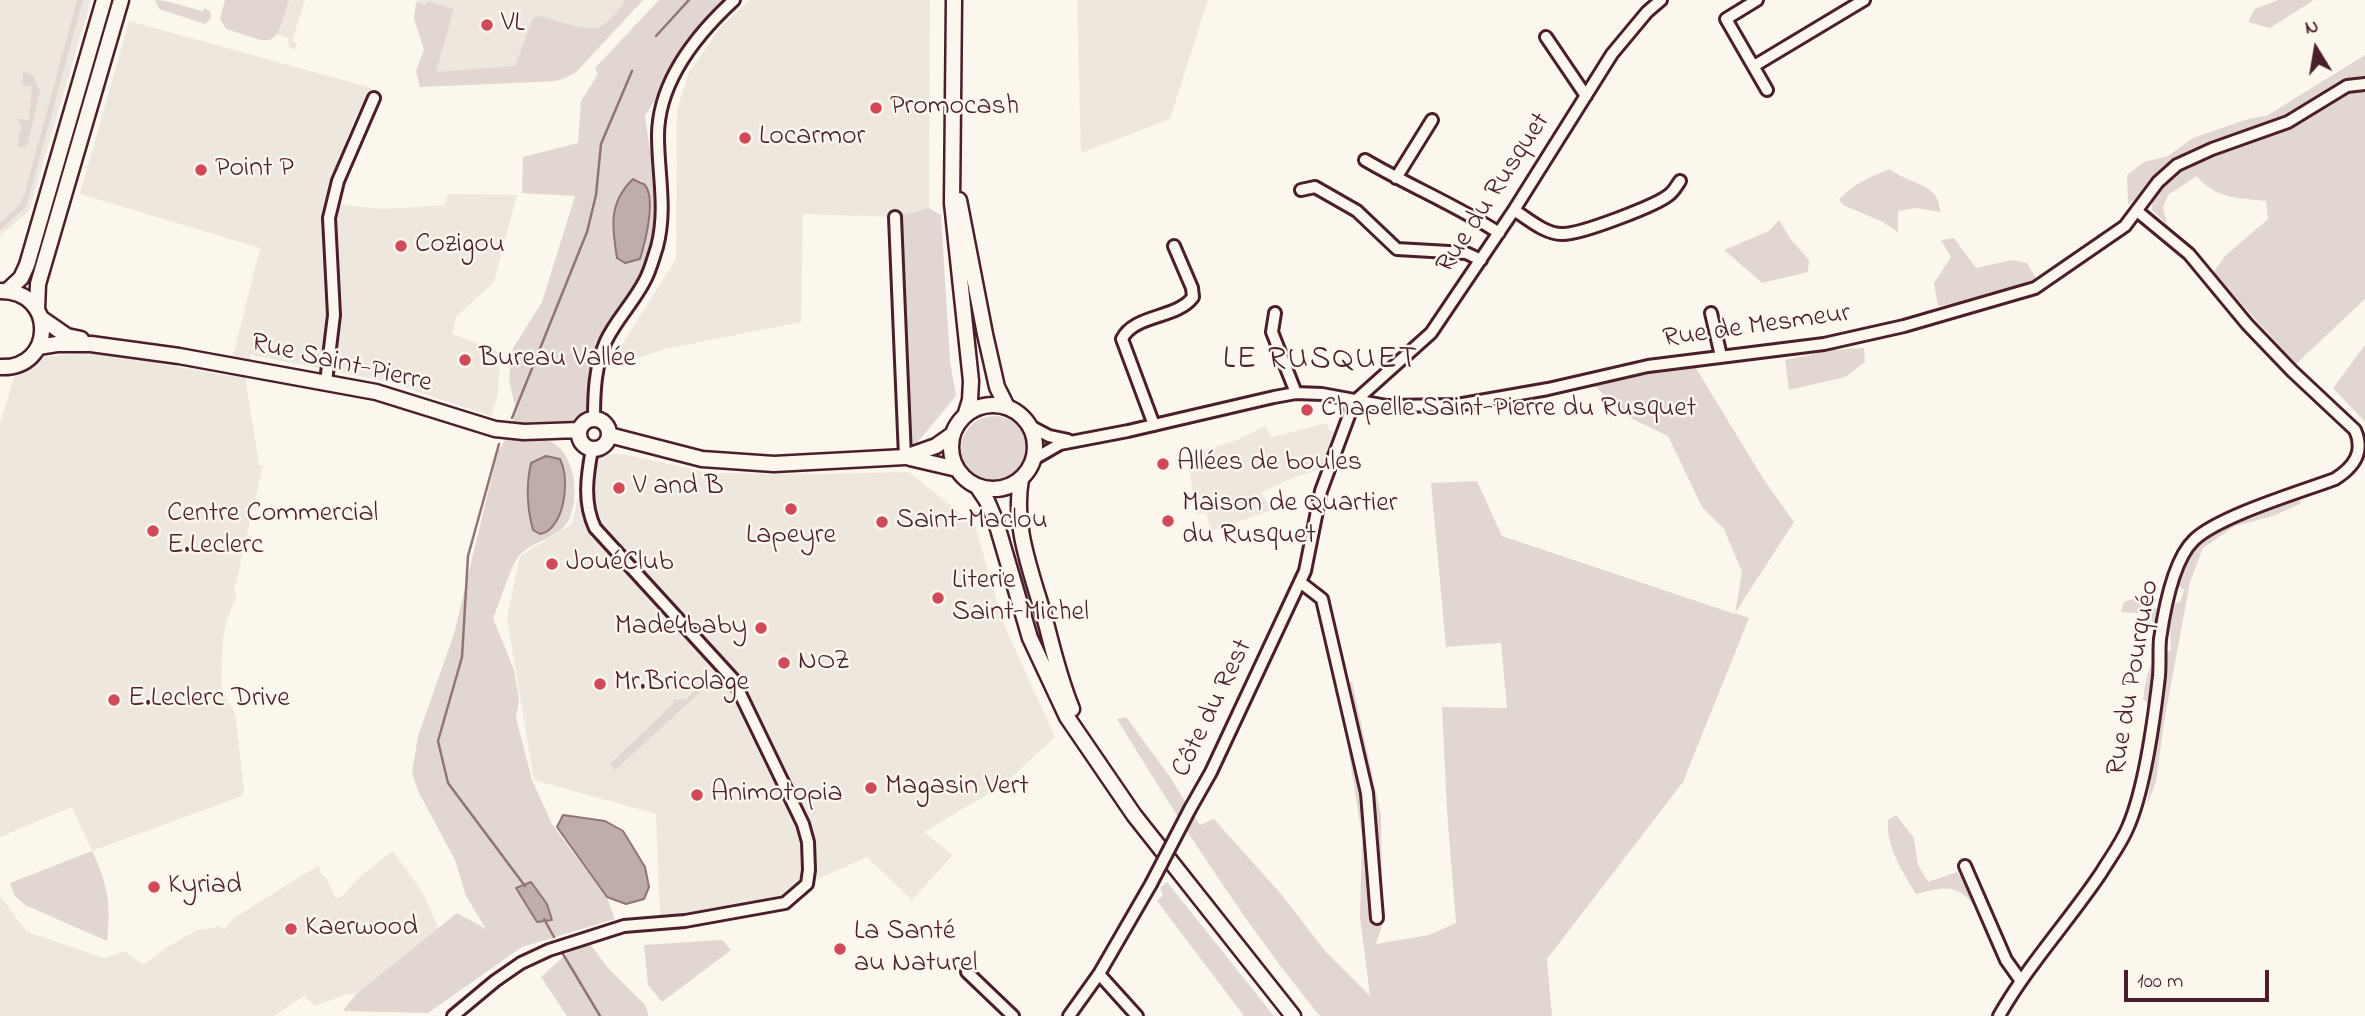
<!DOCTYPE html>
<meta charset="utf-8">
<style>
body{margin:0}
#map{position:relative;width:2365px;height:1016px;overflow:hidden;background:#fbf7ec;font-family:"Indie Flower",sans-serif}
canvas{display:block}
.north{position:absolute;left:2281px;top:14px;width:70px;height:70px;-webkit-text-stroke:5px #fbf7ec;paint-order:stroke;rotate:349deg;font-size:19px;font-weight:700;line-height:28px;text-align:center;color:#4a1f2b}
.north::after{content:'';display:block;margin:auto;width:24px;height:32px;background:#4a1f2b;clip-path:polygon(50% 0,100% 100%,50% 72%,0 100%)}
.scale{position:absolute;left:2124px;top:970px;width:145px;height:32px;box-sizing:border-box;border:4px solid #4a1f2b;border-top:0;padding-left:9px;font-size:21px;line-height:24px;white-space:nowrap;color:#4a1f2b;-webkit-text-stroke:5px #fbf7ec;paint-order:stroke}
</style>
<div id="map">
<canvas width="2365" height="1016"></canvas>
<div class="north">N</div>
<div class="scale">100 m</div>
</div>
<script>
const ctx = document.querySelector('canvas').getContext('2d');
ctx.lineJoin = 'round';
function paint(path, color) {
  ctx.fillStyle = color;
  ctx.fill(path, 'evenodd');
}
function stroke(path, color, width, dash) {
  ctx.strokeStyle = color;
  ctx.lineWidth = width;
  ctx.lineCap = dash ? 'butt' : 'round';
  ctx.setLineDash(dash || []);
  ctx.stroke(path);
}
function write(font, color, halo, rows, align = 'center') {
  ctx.font = font + ' "Indie Flower",sans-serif';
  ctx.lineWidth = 5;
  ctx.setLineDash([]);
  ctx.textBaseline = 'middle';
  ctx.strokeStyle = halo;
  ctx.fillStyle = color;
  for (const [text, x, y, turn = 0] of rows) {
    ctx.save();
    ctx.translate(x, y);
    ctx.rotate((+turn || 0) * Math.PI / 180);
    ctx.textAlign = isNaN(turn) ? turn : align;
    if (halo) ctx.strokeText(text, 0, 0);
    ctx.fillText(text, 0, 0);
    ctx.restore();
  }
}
const built = new Path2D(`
 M0,0H91L29,211L0,236Z
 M233,0H305L292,41L297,43L295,50L289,47L288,38L278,35Z
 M417,0H643L576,72L567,78L556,81L420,87L416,71L424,50L414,18Z
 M750,0H930L929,208L895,217L803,214L801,322L665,349L626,362L613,359L676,259L677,110L689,72L721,27Z
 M1077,0H1208L1170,119L1081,153Z
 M129,21L372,88L352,124L325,203L383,209L444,205L448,194L517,195L494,282L456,317L452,334L495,349L500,359L498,395L491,416L389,382L251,355L246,382L259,465L263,466L234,591L237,596L227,619L223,637L221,680L223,693L235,713L244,790L242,796L92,851L72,807L0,837V423L14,377L33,367L45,356L103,353L228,376L260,248L80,194Z
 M1327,423L1329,430L1336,432L1324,468L1290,479L1261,493L1272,510L1211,531L1206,513L1195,514L1188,455L1237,440L1265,426L1272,437Z
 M623,454L709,473L820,474L909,472L975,525L1002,620L1055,737L1003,785L924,832L953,855L912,900L867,857L768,901L660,917L656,814L534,780L507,618L520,556L572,524L588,455Z
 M393,851L423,893L438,928L357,993L348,994L315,1006L304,996L274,1016H0V896L27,932L104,958L125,951L143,965L164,949L197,930L213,928L219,925L224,930L234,918L319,865L320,872L327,879L335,897L340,898L363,874Z`);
const green = new Path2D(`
 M77,0H83L26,207L0,231V223L18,206L24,196Z
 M155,0C169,0 188,8 203,11L204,8L210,11L211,18L205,24L159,9Z
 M225,0H289C273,52 275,44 226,29L220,19Z
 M626,0H643L576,72L556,81L420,87L416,71L424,50L414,18L416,2L425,5L428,1L454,9L436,72L515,66L533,18L538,16C553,19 586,32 599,27C610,23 619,9 626,0Z
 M659,0H726L691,36L673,62L662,88L645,116C650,154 659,194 653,233C651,249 643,269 635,283C624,304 606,320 597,342C588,363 589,388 587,411L569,423L513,424L515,407L509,379L513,348L542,302L575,196L522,193L523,157L578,143L581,101L598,74L595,68Z
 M2278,0H2314L2270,28L2248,22L2255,9Z
 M2365,55V299L2296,364L2213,273L2225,256L2268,219L2266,201C2239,198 2215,199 2197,176L2168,195L2163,207L2167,224L2152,210V202L2139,195L2128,205L2127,175L2144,162L2168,156L2193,138L2245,120L2268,115Z
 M23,71L34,76L40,92L28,143L25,147H18L19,132L22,129L17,119L29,120L32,87L22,85Z
 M1890,169C1903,180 1924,182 1935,195C1938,199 1939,207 1941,212L1917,208L1898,211V232L1881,221L1843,205L1839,199C1854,184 1871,176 1890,169Z
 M929,208L941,215L950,361L956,396L905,457L895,217Z
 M1779,220L1792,241L1809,260L1808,272L1762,283L1724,250L1769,231Z
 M1954,238L1976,268L2012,260L2027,263L2037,280L1952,304L1938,306L1934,283L1951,257L1941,240Z
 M2365,345V422L2333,388Z
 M1864,348L1865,362L1845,377L1789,390L1785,360L1833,350Z
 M1691,360L1764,480L1794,522L1735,613L1749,618L1683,782L1547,959L1552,1016H1320C1244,923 1180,822 1117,719L1126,717L1170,777L1200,825L1214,819L1281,894L1326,952L1370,996L1360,917L1362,836L1339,690L1352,682L1381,815L1382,885L1385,916L1376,944L1429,935L1456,923L1447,811L1442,707L1507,708L1501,643L1446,647L1431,483L1477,481L1502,536L1735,614L1742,572L1724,529L1702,507L1668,436L1624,415L1588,379Z
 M961 449a33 33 0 1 1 66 0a33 33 0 1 1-66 0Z
 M506,439C520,439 537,436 550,441C576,453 581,500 567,523C557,539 529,542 518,557C508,573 501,600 493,618L514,670L519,699L516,718L532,780L552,824L607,898L615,919L522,947L428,1013L343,1011L356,994L457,913L486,929L466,896L455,860L419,793L412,773L418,736L454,634L498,451Z
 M2301,497L2300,504L2273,516L2235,526L2203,548L2190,582L2164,722L2156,782L2147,805L2160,715L2143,699C2148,671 2145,665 2171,650L2169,619L2152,622L2151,614L2121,612L2124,602L2142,596V604C2156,613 2165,605 2180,602L2184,590L2177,584L2186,565L2188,555L2195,545L2241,519Z
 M706,681L710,683L615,770L610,764L674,703L672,700L686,699Z
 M1896,815L1914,838L1918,865L1928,882L1957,872L1965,882L1974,905C1955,882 1942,888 1916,894C1904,874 1885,845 1888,820Z
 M92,851C108,885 111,903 107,941L25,905L15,896L10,883Z
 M1167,882L1274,1016H1244L1157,901L1163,895L1160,888Z
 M585,937L608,968L645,1005L649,1016H567L541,977Z
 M722,940L731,950L662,1002L648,985L644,945Z`);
const water = new Path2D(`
 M633,179C634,180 643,184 644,184C657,197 645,243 640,259L625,263L617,258C612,227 608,203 633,179Z
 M546,456L560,459C569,477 566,514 550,529C548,532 544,533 540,534L533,530C527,508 526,485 531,463Z
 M563,815L605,821L623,831L645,867L649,887L644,899L626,904L607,897L557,827Z
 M531,882L547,904L552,920L537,922L516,888Z`);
const stream = new Path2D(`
 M656,36L689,0
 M512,418L587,232L596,195L601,144L632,71
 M499,444L468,556L462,657L438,741L448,783L525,886
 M544,919L554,937
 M563,954L600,1016`);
const minor = new Path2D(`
 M1757,0L1726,19L1767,90
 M1546,37L1586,96
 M1754,66L1864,0
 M1365,160C1409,186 1456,205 1499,233
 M1396,178L1432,120
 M1301,190L1315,187L1357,211L1397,249L1466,253L1481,260
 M1514,210C1528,219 1545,234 1562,234C1579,235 1658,205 1670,194C1674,191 1677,185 1680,181
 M895,217L905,457
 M1275,313L1272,332L1296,393
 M1711,313L1721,356
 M326,382L334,315L329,218L338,181L374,98
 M594,419C594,392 595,366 606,341C616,320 633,303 644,282C650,272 653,259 657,247C667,209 658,174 658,136C658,82 696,35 734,0
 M1154,425L1122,339C1134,314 1177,319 1193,297L1192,288L1174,246
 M1030,426L1049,436L1068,440
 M1034,459L1060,444L1128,431L1274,397L1296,393L1322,394L1387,406L1457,405L1548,389L1648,366L1824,344L1904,326L2035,288L2125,226L2158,182L2177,165L2212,149L2288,122L2347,86L2365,84
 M1300,582L1322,599L1367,793L1377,918
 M1190,809L1211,772L1305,571L1321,491L1354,402L1431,333L1514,210L1612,54L1647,12L1661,0
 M1965,866L2006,960L2021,981
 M967,972L1013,1016
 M1099,974L1137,1016
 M453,1016L495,981L521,963L549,950L624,926L685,921L785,903L807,884L809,870L808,842L803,824L733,679L595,528C583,503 587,476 592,449
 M1069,1016L1099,974L1151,884
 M1999,1016C2028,965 2068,922 2101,873C2110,858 2121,844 2128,827C2145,788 2154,720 2159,676C2160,664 2159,651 2160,639C2164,611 2173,560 2194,540C2219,516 2300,492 2335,479C2354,467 2365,452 2355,430L2292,371L2247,324L2189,254L2137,211`);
const major = new Path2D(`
 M954,0L952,203L971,381L970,400L965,416
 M959,200L985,334L997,387L1007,407
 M7,291L21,278L27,265L104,0
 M37,309L38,284L121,0
 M41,318L67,336L81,339
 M38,347L57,344H91L179,356L376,392L495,429L524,432L579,430
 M0,367C55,370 57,291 1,291
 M951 447a42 42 0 1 1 84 0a42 42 0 1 1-84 0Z
 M579 434a15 15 0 1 1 30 0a15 15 0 1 1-30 0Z
 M609,435L702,459L774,464L905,457L936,446L953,434
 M910,458L957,469
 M1021,479C1012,530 1034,578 1047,627C1054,655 1061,682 1072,709
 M977,486L987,501L996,522L1030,638L1067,717L1134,815L1293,1016`);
const minorBridge = new Path2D(`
 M1151,884L1190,809`);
const markers = [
 [487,25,7,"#d1495b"],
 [876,108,7,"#d1495b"],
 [745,138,7,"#d1495b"],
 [201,170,7,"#d1495b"],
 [401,246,7,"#d1495b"],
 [465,360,7,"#d1495b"],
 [1307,410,7,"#d1495b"],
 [1163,464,7,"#d1495b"],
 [619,488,7,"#d1495b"],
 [791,509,7,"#d1495b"],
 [1168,521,7,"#d1495b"],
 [882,522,7,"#d1495b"],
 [153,531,7,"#d1495b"],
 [552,564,7,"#d1495b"],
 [938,598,7,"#d1495b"],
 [761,628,7,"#d1495b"],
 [784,663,7,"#d1495b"],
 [600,684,7,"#d1495b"],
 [114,700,7,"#d1495b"],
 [871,788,7,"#d1495b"],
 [697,795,7,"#d1495b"],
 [154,887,7,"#d1495b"],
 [291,929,7,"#d1495b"],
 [840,949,7,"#d1495b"]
];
const poiNames = [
 ["VL",501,25],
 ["Promocash",890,108],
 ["Locarmor",759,138],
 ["Point P",215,170],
 ["Cozigou",415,246],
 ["Bureau Vallée",479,360],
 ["Chapelle Saint-Pierre du Rusquet",1321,410],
 ["Allées de boules",1177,464],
 ["V and B",633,488],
 ["Maison de Quartier",1182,505],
 ["du Rusquet",1182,537],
 ["Centre Commercial",167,515],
 ["E.Leclerc",167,547],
 ["Saint-Maclou",896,522],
 ["Lapeyre",791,537,"center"],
 ["JouéClub",566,564],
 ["Literie",952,582],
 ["Saint-Michel",952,614],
 ["Made4baby",747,628,"right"],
 ["NOZ",798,663],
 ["Mr.Bricolage",614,684],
 ["E.Leclerc Drive",128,700],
 ["Magasin Vert",885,788],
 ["Animotopia",711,795],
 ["Kyriad",168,887],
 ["Kaerwood",305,929],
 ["La Santé",854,933],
 ["au Naturel",854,965]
];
const streetNames = [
 ["Rue du Rusquet",1495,194,-57],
 ["Rue de Mesmeur",1757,328,-8],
 ["Rue Saint-Pierre",341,365,13],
 ["Rue du Pourquéo",2135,678,-80],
 ["Côte du Rest",1214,709,-64]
];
const quarterNames = [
 ["LE RUSQUET",1321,362]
];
paint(built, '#eee7de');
paint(green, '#e2d7d0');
paint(water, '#bfadaa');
stroke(water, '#907477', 2);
stroke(stream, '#907477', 2.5);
stroke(minor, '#4a1f2b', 16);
stroke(major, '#4a1f2b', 19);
stroke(minor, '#fbf7ec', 10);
stroke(major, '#fbf7ec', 14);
stroke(minorBridge, '#4a1f2b', 16, []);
stroke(minorBridge, '#fbf7ec', 10);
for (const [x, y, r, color] of markers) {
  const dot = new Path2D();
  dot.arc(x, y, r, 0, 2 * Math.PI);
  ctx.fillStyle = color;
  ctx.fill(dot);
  stroke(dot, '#fbf7ec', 2.5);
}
write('28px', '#4a1f2b', '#fbf7ec', poiNames, 'left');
write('28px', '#4a1f2b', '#fbf7ec', streetNames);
ctx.letterSpacing = '2px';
write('32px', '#4a1f2b', '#fbf7ec', quarterNames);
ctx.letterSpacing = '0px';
</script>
